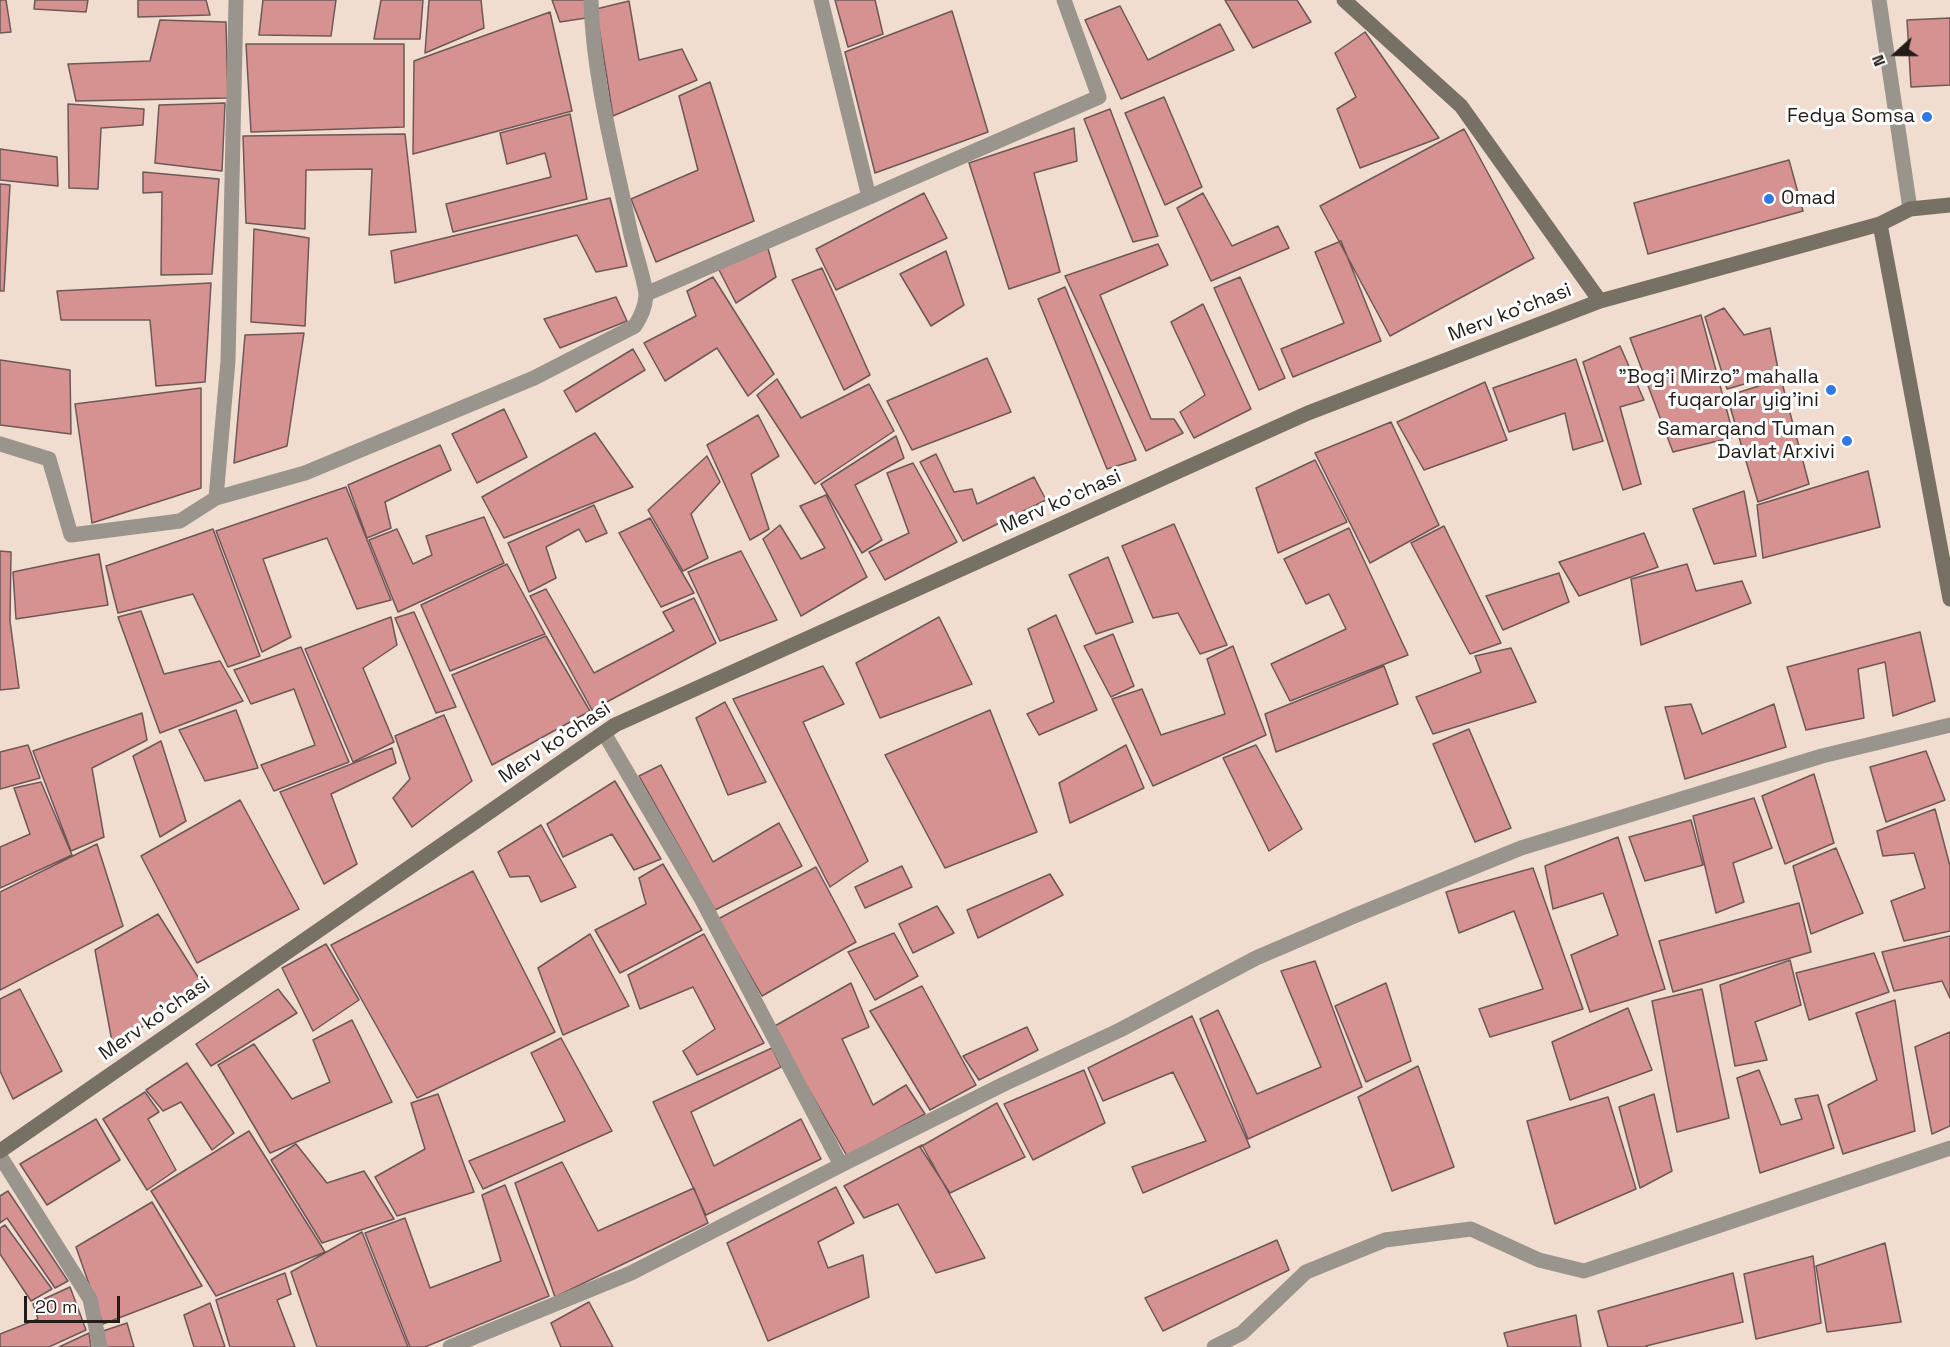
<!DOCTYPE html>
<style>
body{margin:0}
#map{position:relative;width:1950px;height:1347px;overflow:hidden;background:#f1dcd0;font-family:"Space Grotesk",sans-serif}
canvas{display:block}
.north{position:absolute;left:1866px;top:24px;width:60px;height:60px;-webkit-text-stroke:4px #fff;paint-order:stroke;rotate:249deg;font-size:16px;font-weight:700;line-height:24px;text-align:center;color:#231c17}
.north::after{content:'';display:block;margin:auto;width:21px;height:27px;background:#231c17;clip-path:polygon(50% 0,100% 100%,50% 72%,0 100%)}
.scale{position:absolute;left:24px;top:1296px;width:96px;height:27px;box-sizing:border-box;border:3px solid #231c17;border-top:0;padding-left:8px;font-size:18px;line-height:21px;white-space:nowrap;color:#231c17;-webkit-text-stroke:4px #fff;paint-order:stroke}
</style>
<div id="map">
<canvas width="1950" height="1347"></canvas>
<div class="north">N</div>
<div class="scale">20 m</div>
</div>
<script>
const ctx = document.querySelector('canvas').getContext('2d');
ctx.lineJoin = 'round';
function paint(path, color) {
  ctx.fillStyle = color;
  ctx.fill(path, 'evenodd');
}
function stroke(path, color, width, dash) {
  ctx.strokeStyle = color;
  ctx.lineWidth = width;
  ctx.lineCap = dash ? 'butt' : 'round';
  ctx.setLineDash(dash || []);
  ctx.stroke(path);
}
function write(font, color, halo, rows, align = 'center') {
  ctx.font = font + ' "Space Grotesk",sans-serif';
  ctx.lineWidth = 6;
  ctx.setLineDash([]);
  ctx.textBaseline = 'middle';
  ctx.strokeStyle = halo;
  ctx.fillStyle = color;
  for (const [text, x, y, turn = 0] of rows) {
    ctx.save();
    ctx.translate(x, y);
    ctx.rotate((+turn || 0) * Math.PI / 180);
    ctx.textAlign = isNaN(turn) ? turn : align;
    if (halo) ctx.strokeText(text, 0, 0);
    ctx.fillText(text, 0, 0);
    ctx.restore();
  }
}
const building = new Path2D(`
 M0,0H6L11,32L0,33Z
 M35,0H88L86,12L34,9Z
 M138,0H206L210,15L138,17Z
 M263,0H336L331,36L259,35Z
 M381,0H423L420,39H374Z
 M429,0H481L484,28L425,53Z
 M552,0H586V18L560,22Z
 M835,0H875L883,34L848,47Z
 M1225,0H1297L1311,22L1253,48Z
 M629,1L639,60L682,49L697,80L613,116L596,9Z
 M1120,6L1148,60L1220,24L1234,50L1121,99L1085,20Z
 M952,11L988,132L875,173L845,52Z
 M550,12L572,111L413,154L414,61Z
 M1950,18V85L1911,87L1907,20Z
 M160,20L226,22L228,98L76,101L68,64L150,61Z
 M1365,32L1439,138L1360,168L1337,109L1356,97L1335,53Z
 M246,44H404V127L251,132Z
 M710,82L754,221L656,262L631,199L698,170L679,96Z
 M1164,97L1202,187L1165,205L1125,113Z
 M225,103L222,171L155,163L159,105Z
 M68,104L144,109L143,125L101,128L98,189L69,188Z
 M1110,109L1158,236L1133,242L1084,119Z
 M570,114L587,199L453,232L446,204L551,177L545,153L507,164L500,133Z
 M1074,128L1077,161L1034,173L1060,272L1009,289L969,163Z
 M1464,129L1534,258L1390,336L1320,206Z
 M405,134L416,232L369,235L372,169L306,170L305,229L246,223L243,136Z
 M0,149L57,157L58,186L0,180Z
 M1789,160L1803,211L1648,254L1634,203Z
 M143,172L219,179L212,274L161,275L162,192L143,193Z
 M0,184L10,185L4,291H0Z
 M924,193L947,238L836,290L816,249Z
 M1203,193L1232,246L1278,226L1289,248L1211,281L1177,208Z
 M610,198L627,266L596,272L577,235L395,283L391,251Z
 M254,229L309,238L305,326L251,322Z
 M1341,241L1381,341L1293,377L1281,349L1344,323L1315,252Z
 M1158,244L1168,265L1100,295L1151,419H1174L1183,433L1146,451L1065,276Z
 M767,245L776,277L736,303L717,266Z
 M946,251L964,305L931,326L900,274Z
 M822,268L870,375L844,390L792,280Z
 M713,277L774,374L748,396L717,348L665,381L644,343L696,316L687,291Z
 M1240,277L1285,378L1259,390L1214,288Z
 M211,283L205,382L156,386L150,320H61L57,291Z
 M1065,287L1136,460L1107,469L1038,299Z
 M616,297L627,321L560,348L544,319Z
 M1203,304L1251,409L1194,438L1180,412L1205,395L1171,322Z
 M1724,308L1744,335L1770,328L1779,374L1727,389L1705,317Z
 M1701,315L1734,437L1673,452L1630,338Z
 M304,333L287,446L234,463L245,335Z
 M1620,346L1644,400L1620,407L1641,484L1623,490L1583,362Z
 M633,349L645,370L576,412L564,391Z
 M987,358L1011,412L912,450L887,401Z
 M1576,359L1603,441L1573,450L1565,413L1509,432L1493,388Z
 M0,360L70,370L71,434L0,425Z
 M777,379L801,418L869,384L894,431L815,484L757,395Z
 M1781,379L1809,484L1758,502L1727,396Z
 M1485,382L1507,440L1424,470L1397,422Z
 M201,388V488L92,523L75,404Z
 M504,409L527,457L477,483L452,434Z
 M758,415L779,456L751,474L769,529L750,540L707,445Z
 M1391,422L1439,525L1370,563L1315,453Z
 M595,433L633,487L504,538L482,497Z
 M896,436L904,458L855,485L882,540L862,553L821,484Z
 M440,445L451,470L385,502L391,528L367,538L348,485Z
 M936,454L954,492L972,489L977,504L1034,477L1046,500L963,541L920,462Z
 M707,456L720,482L691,514L708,558L683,571L648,510Z
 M1315,460L1347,522L1278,553L1256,488Z
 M913,463L957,542L885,580L869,552L909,533L887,473Z
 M1868,471L1880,527L1763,558L1757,505Z
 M346,487L391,600L357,609L327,538L263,559L291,637L262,652L216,531Z
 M1744,491L1756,556L1714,564L1693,509Z
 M826,495L867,577L801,616L763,539L780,525L801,559L825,548L800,506Z
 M594,505L607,533L586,542L579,529L546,547L556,578L529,592L508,543Z
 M484,517L504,563L398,612L369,540L397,529L413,564L432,555L426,536Z
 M650,518L694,593L661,607L619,533Z
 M1174,524L1227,645L1200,654L1178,613L1153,618L1122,546Z
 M1444,526L1501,643L1470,654L1411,543Z
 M1349,528L1408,655L1290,701L1271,664L1346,629L1329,594L1306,604L1284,559Z
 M213,529L260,656L228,667L193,594L118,613L106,566Z
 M1644,533L1658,567L1579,596L1559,562Z
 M0,551L11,552L10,621L19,688L0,690Z
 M741,551L777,620L720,641L688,572Z
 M99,554L108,605L16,619L13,572Z
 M1108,557L1133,622L1096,634L1069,575Z
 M507,564L545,634L450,671L421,605Z
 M1687,564L1696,591L1742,581L1751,603L1641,645L1631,579Z
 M1559,573L1569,602L1503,630L1486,596Z
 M546,589L594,673L674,631L663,612L694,598L716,643L592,710L530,596Z
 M141,611L164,674L220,661L243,701L160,733L118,617Z
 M414,612L456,707L436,713L395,618Z
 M1056,615L1097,710L1039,735L1027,714L1054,702L1028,629Z
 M391,617L397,645L363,668L394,742L353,762L305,649Z
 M939,617L972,684L880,718L856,663Z
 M1920,632L1935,701L1893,716L1885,662L1858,669L1864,718L1806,730L1787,667Z
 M1113,634L1134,686L1111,697L1084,646Z
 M546,636L590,711L492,765L452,675Z
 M1233,646L1266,735L1153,786L1112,699L1142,689L1161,735L1225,714L1207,659Z
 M301,647L349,762L274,791L261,765L315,745L294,689L251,704L234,670Z
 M1511,648L1536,702L1433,734L1416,697L1481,672L1475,656Z
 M823,666L844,704L803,722L868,861L830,887L733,699Z
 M1384,666L1398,704L1276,752L1265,714Z
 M725,702L766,782L728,795L696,718Z
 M1691,704L1702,734L1774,704L1786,747L1685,779L1665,707Z
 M236,710L258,768L205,781L179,730Z
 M990,710L1037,832L945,868L885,755Z
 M142,713L147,740L92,768L104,837L71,851L33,751Z
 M444,715L472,781L412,827L393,798L410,779L395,736Z
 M1469,729L1511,828L1475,842L1433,744Z
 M161,741L186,821L160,837L133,756Z
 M28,745L40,778L0,789V752Z
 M1126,745L1144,788L1070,823L1059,783Z
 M1256,745L1302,829L1269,851L1223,758Z
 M392,748L396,763L331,794L357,864L324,884L280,792Z
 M1926,751L1945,800L1886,822L1870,767Z
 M661,765L713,862L779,823L802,866L715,910L639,776Z
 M1814,774L1834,843L1785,864L1762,796Z
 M615,781L661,859L634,870L612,834L563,857L547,824Z
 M41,782L72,855L0,888V847L30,834L14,788Z
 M1754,798L1772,848L1733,863L1744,902L1716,913L1693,816Z
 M240,800L299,909L197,963L141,856Z
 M1935,809L1950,866V931L1904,941L1891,901L1925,888L1914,853L1883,856L1877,831Z
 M1691,820L1703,865L1645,881L1629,837Z
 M541,825L576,887L541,902L529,876L510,877L498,852Z
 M1618,837L1665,989L1590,1012L1571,955L1618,935L1603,893L1553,909L1545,866Z
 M97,844L123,926L0,990V892Z
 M1836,848L1863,913L1811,934L1793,866Z
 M663,864L702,930L620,973L595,930L646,904L639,878Z
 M902,866L912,887L865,908L855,887Z
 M816,867L856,942L762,996L718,919Z
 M1533,868L1583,1009L1490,1037L1479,1009L1543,989L1514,911L1459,933L1446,892Z
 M473,871L555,1032L417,1098L331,945Z
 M1050,874L1063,895L978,938L967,910Z
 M1799,903L1811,952L1673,992L1659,941Z
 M937,906L954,933L913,953L899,924Z
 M158,914L203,985L113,1047L95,950Z
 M894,933L918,976L875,1000L848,952Z
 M590,934L629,1006L563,1035L538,968Z
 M704,934L764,1043L697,1075L683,1051L715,1029L693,987L640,1009L628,975Z
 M1950,936V998L1942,981L1894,991L1882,952Z
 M326,944L359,1000L313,1031L282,968Z
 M1874,953L1889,992L1809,1020L1796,973Z
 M1790,960L1801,1005L1755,1022L1767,1060L1735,1066L1720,985Z
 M1315,961L1362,1087L1248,1139L1200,1019L1218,1010L1257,1094L1321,1067L1281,971Z
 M851,983L869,1027L842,1039L873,1105L906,1085L925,1114L847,1156L773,1027Z
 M1386,983L1411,1061L1366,1082L1335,1006Z
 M922,986L976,1085L930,1110L870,1011Z
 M20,989L62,1071L13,1099L0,1071V999Z
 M278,989L297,1013L211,1066L196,1044Z
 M1702,989L1729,1118L1677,1132L1652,1001Z
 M1895,1000L1915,1131L1843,1154L1828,1105L1877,1080L1856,1013Z
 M1628,1008L1652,1070L1570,1100L1552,1042Z
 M1192,1016L1250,1147L1143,1193L1132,1167L1206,1141L1173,1072L1103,1101L1088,1068Z
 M352,1020L392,1102L270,1153L218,1065L254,1044L292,1099L330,1082L313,1040Z
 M1027,1027L1038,1050L979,1080L963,1056Z
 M1950,1032V1126L1932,1134L1915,1047Z
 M561,1038L612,1131L483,1189L469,1161L565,1121L531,1053Z
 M772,1048L781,1067L691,1112L714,1166L801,1119L821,1159L706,1215L653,1102Z
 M187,1063L234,1133L212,1150L181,1102L163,1111L146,1090Z
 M1418,1066L1454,1167L1392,1191L1358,1097Z
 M1084,1070L1105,1123L1033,1160L1004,1104Z
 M1759,1070L1781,1125L1802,1119L1795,1099L1818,1095L1834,1148L1760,1173L1737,1078Z
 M145,1092L159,1112L148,1119L176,1170L147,1190L103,1119Z
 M438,1094L474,1192L397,1216L375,1177L425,1149L411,1103Z
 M1654,1094L1672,1171L1640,1188L1619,1107Z
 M1608,1097L1636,1189L1555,1224L1527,1121Z
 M997,1103L1025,1157L950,1193L920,1147Z
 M96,1119L120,1160L47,1205L20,1164Z
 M249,1131L325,1252L216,1296L151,1191Z
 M296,1144L327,1183L364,1171L394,1219L322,1243L271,1160Z
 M922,1145L985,1258L936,1273L898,1204L864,1218L844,1186Z
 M562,1162L598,1231L694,1188L708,1223L555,1297L515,1183Z
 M505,1185L549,1296L425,1347H410L365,1233L405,1218L430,1288L501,1261L482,1195Z
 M836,1187L854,1223L818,1242L828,1268L863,1255L869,1297L768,1341L727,1243Z
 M8,1191L68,1281L55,1288L7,1218L0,1223V1196Z
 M152,1202L202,1286L103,1324L76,1247Z
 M5,1225L52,1289L31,1301L0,1254V1228Z
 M362,1232L408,1347H317L291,1272Z
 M1277,1240L1289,1270L1163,1331L1145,1298Z
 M1885,1243L1901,1322L1827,1332L1816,1266Z
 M1813,1256L1821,1323L1756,1339L1744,1274Z
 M285,1273L291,1294L277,1300L295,1347H230L216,1300Z
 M1733,1273L1743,1322L1646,1346L1647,1347H1608L1598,1311Z
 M70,1287L86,1330L49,1347H0V1334L38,1319L33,1304Z
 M589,1302L613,1347H561L551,1323Z
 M210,1303L225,1347H194L184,1315Z
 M1576,1315L1581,1347H1508L1504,1333Z
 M127,1323L134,1347H106L103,1331Z
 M89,1333L91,1347H59Z`);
const street = new Path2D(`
 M821,0L869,197
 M1879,0L1910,209
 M646,294L1099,97L1064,0
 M0,444L49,459L71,535L180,521L216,498L305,473L534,378L635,326C641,316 645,308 646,296C646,283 633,246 630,230C614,154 593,77 591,0
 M216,498L228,361L236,0
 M604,733L702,900L841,1165
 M0,1156L90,1299L100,1347
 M450,1347L631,1273L841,1165L1004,1084L1120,1030L1256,958L1354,916L1521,848L1822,756L1950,725
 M1214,1347L1242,1333L1306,1272L1385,1240L1471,1229L1539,1260L1584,1271L1950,1148`);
const secondary = new Path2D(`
 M1344,0L1461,106L1600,301
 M1880,224L1950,599
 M0,1151L615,725L1308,413L1600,301L1880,224L1910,209L1950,205`);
const markers = [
 [1927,117,6,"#2e79e5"],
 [1769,199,6,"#2e79e5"],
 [1831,390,6,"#2e79e5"],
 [1847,441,6,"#2e79e5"]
];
const poiNames = [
 ["Fedya Somsa",1915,117],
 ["Omad",1781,199,"left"],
 ["\"Bog'i Mirzo\" mahalla",1819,378],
 ["fuqarolar yig'ini",1819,401],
 ["Samarqand Tuman",1835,430],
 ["Davlat Arxivi",1835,453]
];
const streetNames = [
 ["Merv ko'chasi",1510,313,-21],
 ["Merv ko'chasi",1061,502,-24],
 ["Merv ko'chasi",555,743,-34],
 ["Merv ko'chasi",155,1019,-35]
];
paint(building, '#d69290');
stroke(building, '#6d5857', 1.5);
stroke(street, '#99958d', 15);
stroke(secondary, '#777065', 15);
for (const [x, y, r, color] of markers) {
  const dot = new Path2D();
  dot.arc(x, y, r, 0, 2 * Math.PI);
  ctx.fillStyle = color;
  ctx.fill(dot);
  stroke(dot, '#fff', 2);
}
write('20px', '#231c17', '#fff', poiNames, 'right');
write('20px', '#231c17', '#fff', streetNames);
</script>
